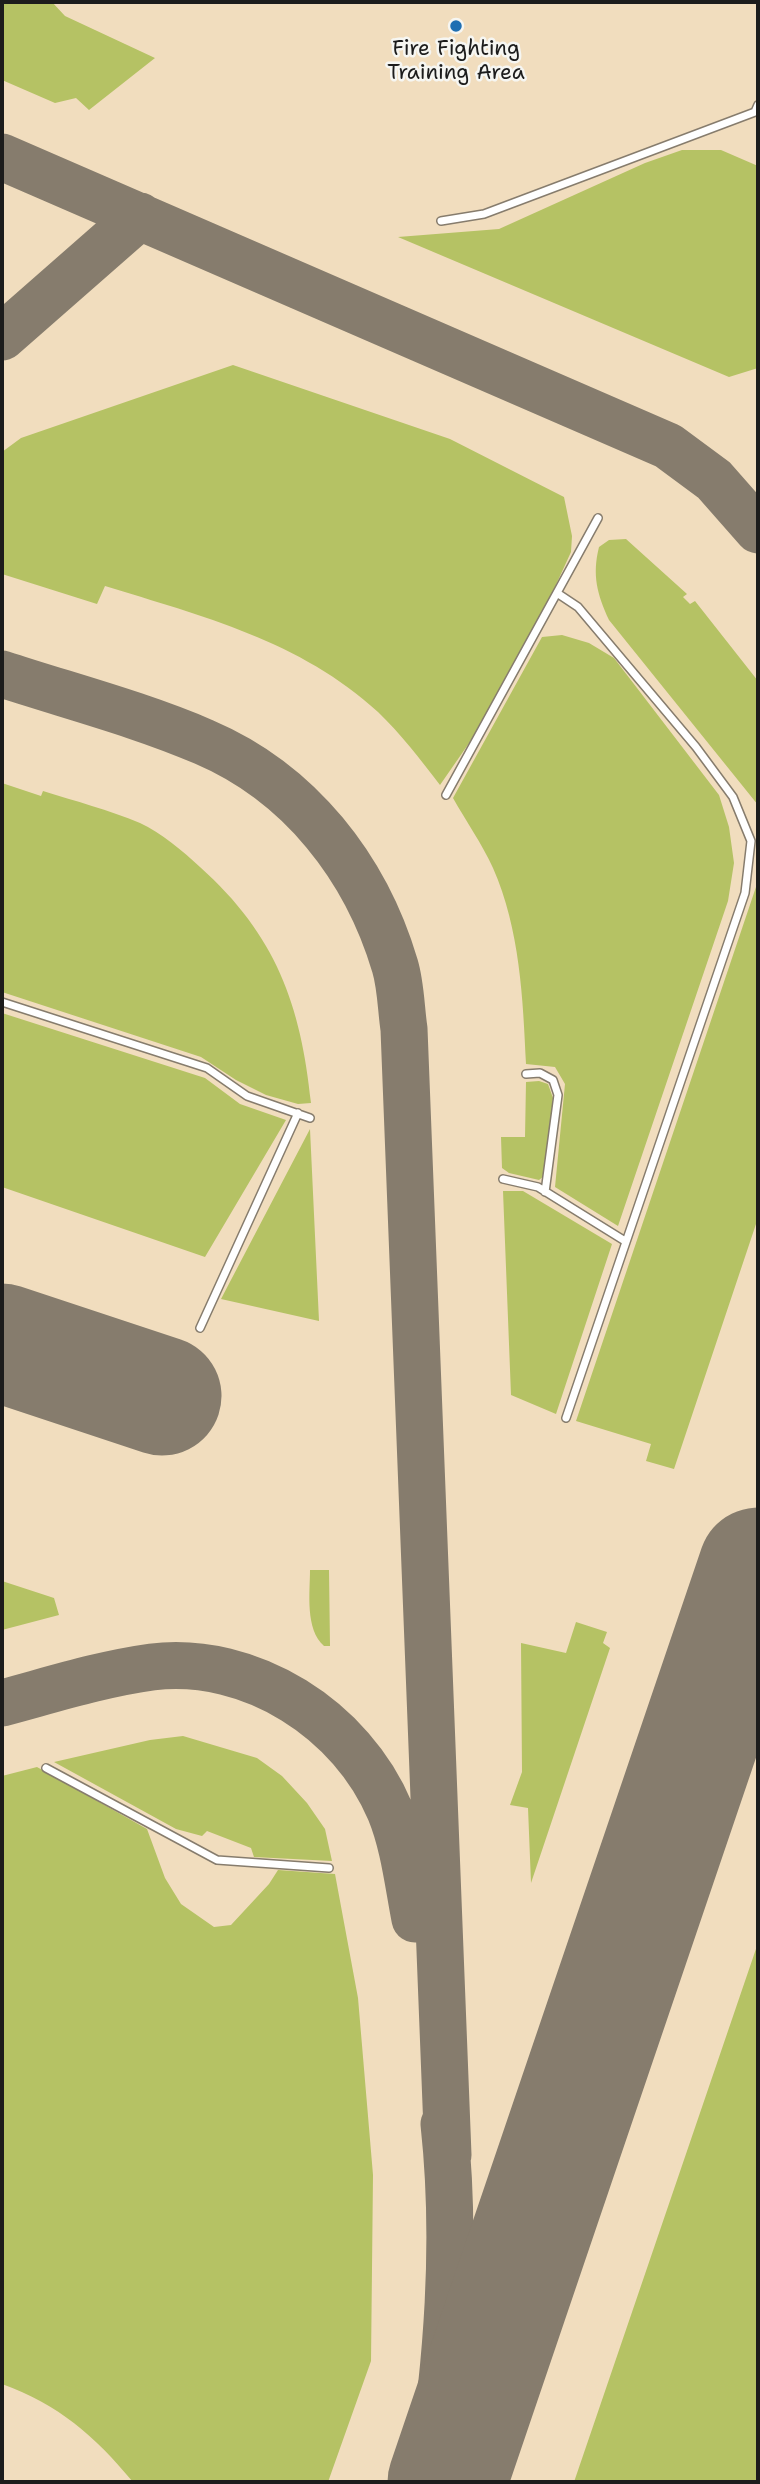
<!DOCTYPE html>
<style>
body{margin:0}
#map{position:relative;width:760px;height:2484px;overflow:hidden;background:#f1ddbe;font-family:"Shantell Sans",sans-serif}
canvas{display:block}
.frame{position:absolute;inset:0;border:4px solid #1c1c1c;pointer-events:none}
</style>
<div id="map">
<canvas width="760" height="2484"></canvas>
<div class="frame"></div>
</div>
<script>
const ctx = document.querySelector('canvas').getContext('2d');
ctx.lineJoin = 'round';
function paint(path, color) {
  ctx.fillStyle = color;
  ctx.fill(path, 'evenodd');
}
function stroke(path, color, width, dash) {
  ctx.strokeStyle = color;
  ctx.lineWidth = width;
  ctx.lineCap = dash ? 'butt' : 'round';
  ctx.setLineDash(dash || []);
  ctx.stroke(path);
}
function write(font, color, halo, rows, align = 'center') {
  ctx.font = font + ' "Shantell Sans",sans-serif';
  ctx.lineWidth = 5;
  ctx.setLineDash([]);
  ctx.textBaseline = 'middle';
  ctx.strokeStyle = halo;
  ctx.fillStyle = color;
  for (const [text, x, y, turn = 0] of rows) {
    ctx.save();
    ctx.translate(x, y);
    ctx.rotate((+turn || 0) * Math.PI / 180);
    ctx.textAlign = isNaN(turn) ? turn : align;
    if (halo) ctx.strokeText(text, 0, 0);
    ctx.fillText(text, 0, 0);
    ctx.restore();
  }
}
const green = new Path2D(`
 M2,2H52L65,16L155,58L89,110L76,98L55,103L2,80Z
 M682,150H721L758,166V368L729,377L398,237L499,229L645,163Z
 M233,365L450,439L564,497L572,536L571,552L549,600L474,736L440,785C420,759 401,734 378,712C301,641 202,616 105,586L97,604L2,574V452L21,438Z
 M626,539L687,594L683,597L690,604L695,601L758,681V805L609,620C597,594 592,575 599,547L609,540Z
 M562,635L589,643L614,658L719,795L729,827L734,863L728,901L618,1226L555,1187L565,1084L555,1067L526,1064C523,999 520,929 493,868C482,844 466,821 453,798L542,637Z
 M2,783L41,796L43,791C75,801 109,810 140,823C161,833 183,851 200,867C276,935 301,1005 311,1103L298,1104L266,1095L236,1080L201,1057L2,992Z
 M758,881V1218L674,1469L646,1461L651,1444L576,1421Z
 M2,1013L205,1078L240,1104L286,1120L205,1257L2,1187Z
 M539,1081L548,1084L553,1098L544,1176L539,1180L509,1173L502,1168L501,1137H525L526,1082Z
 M310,1129L319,1321L221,1299Z
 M503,1191H523L612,1244L556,1414L511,1395Z
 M310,1570H329L330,1646H324C305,1629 310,1593 310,1570Z
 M2,1581L54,1598L59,1615L2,1630Z
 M576,1622L607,1632L603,1643L610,1648L531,1883L528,1808L510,1805L522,1772L521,1643L566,1653Z
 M183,1736L257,1758L282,1776L307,1803L325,1829L332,1861L254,1857L251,1848L207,1831L202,1836L176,1829L54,1762L150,1740Z
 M37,1767L147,1829L165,1878L181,1904L214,1927L231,1925L269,1884L278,1870L335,1874L358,1998L373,2175L371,2361L328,2482H133C94,2435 59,2405 2,2384V1776Z
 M758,1943V2482H574Z`);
const taxiway = new Path2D(`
 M2,157L668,446L714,480L758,530
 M2,337L140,216
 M2,674C69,696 139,714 204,742C300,783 366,868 395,966C401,986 401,1009 404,1029L448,2155
 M2,1703C51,1690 101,1674 152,1667C251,1655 352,1720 390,1811C404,1845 408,1883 415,1919
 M429,2482C447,2364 457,2243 444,2124`);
const runway = new Path2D(`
 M2,1343L162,1396
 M447,2482L758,1567`);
const lane = new Path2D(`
 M441,221L484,214L755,112L758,105
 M557,593L578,607L696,747L733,797L751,841L745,893L566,1418
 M446,795L598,518
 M2,1002L207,1068L247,1096L310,1118
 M526,1074L540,1073L553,1080L558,1095L545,1192
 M503,1179L538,1187L625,1241
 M200,1328L298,1113
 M46,1768L217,1860L329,1868`);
const markers = [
 [456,26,7,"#1f6fb2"]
];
const poiNames = [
 ["Fire Fighting",456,50],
 ["Training Area",456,74]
];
paint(green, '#b5c264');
stroke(taxiway, '#867c6d', 47);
stroke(runway, '#867c6d', 119);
stroke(lane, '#867c6d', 10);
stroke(lane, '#fff', 7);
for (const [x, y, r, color] of markers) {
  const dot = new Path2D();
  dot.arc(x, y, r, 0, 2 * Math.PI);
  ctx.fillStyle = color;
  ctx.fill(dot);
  stroke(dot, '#f6f6f2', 2.5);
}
write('21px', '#1c1c1c', '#f6f6f2', poiNames);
</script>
